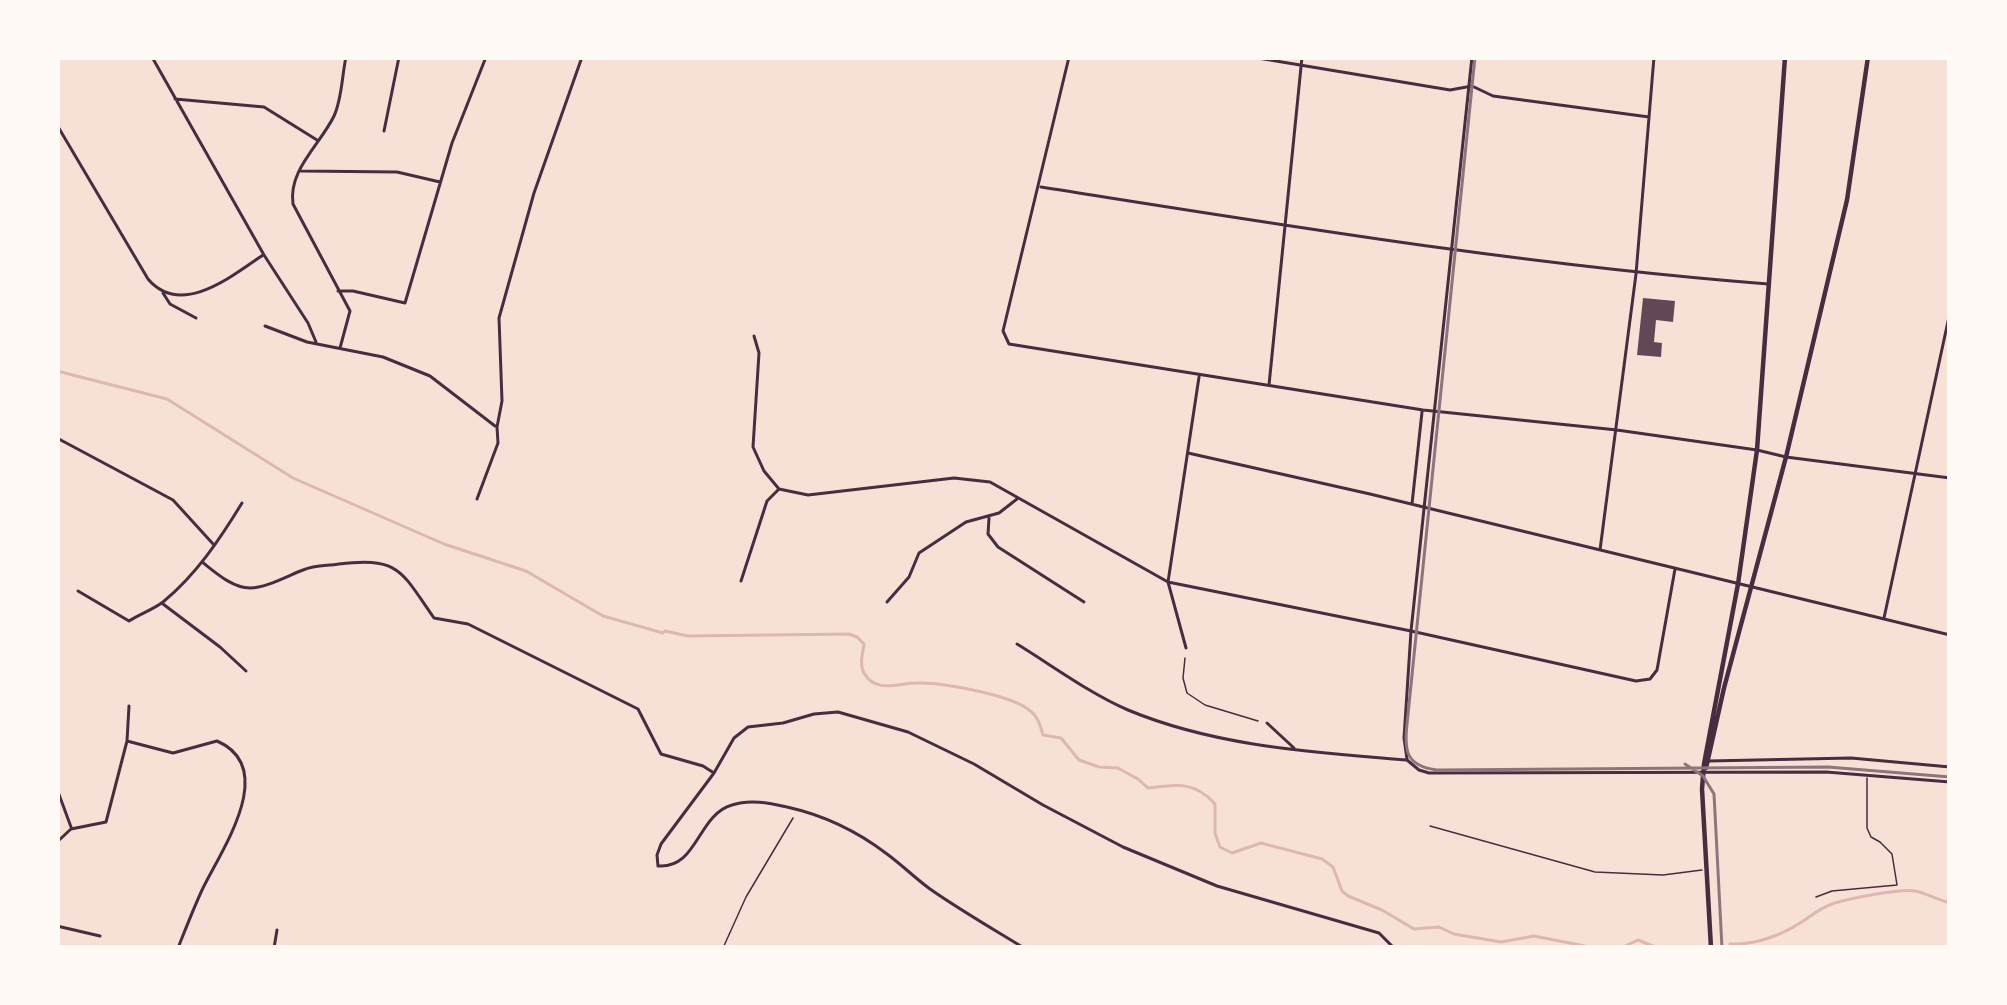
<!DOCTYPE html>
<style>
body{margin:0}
#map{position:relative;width:2007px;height:1005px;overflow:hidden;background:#f7e1d7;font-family:"Open Sans",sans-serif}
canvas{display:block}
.frame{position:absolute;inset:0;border:60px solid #fffaf5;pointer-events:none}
</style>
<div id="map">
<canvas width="2007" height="1005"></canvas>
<div class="frame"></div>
</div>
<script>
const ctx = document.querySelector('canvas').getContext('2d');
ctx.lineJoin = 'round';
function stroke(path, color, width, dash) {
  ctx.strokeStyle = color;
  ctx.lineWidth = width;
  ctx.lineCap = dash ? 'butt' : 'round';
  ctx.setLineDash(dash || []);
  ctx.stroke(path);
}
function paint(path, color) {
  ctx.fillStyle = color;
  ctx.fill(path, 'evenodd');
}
const stream = new Path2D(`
 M57,371L167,399L293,478L444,544L526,571L603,616L663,633L665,631L688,636L849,634L857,637L864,644C863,653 859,664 864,673C876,694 898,683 917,683C941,682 1011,695 1029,710C1038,716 1040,725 1043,735L1061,738L1079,760L1099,767L1118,768L1138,779L1148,788C1175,784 1195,781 1215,804V833L1220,847L1232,853L1261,843L1322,859L1333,867L1342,891L1348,896L1382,910L1414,929L1439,927L1454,934L1501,942L1534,936L1595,948
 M1730,944C1754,945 1780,936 1800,923C1811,916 1820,908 1832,904C1846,899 1902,888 1915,891C1926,893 1938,900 1950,903
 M1621,948L1638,940L1658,948
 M1694,948L1697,947`);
const building = new Path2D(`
 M1643,298L1675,301L1673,322L1656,320L1654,342L1662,343L1661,357L1637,355Z`);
const path = new Path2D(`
 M1185,658L1183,678L1187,693L1205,705L1258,721
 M723,948L746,897L793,818`);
const service = new Path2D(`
 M1430,826L1595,872L1663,875L1702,870
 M1816,897L1832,891L1897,885L1892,854L1880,842L1871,837L1867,828V778`);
const pedestrian = new Path2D(`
 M1407,759L1404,738L1411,631L1472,57`);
const minor = new Path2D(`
 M152,57L264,255L308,323L316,342
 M1069,57L1003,331L1009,344L1423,410L1617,430L1757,450L1786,457L1950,478
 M1252,57L1450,90L1472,86L1493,96L1649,117
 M57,58L59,57
 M175,99L264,107L317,140
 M57,125L148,279C181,318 232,276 263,255
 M384,131L399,57
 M301,171L397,172L440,182
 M1041,187C1283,225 1524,265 1768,284
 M338,291H353L405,303L452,143L486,57
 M163,293L170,304L196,318
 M265,326L307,342L383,357L430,376L495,426
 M754,336L759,353L753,447L764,471L779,489L808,495L954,478L990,482L1168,582L1411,631L1636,681L1650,679L1657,670L1675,569
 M340,348L350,311L293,204C288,170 320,145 334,116C342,99 342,75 346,57
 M1269,385L1302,57
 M57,438L173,500L214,545
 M1188,453L1370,494L1950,635
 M477,499L498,443L497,427L502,401L499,318L534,193L582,57
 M1412,504L1422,412
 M989,518L988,534L998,547L1084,602
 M1600,550L1636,274L1654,57
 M202,562C215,572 232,588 250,588C266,588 287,576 303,570C315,565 326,566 339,564C400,557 401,571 434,618L468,624L638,709L661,754L703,766L714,773L734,738L748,727L783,723L814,714L838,712L908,732L974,764L1043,805L1123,847L1217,886L1379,933L1394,948
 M741,581L767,501L778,490
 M78,591L129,621C140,614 154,609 163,602C196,575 220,539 242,503
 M887,602L909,577L919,553L966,522L999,513L1017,499
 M163,604L220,647L246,671
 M1884,618L1950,312
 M1017,644C1053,666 1089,693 1128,710C1217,747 1313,752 1407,760L1419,770L1429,773L1826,772L1950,782
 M1186,648L1168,582L1199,377
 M1267,723L1294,748
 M127,741L173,753L217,741C279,768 222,849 203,888C194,907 186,928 178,948
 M1709,761L1851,758L1950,767
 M714,773L661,844L657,855L658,866C698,869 697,815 732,805C750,799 769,803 787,807C823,815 857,831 887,854C902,865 915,878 930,889C960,910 993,929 1024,948
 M57,789L71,827
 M57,842L71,829L106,822L127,741L129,706
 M57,926L100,936
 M274,948L277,930`);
const tertiary = new Path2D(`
 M1706,768L1724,688L1786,457L1847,200L1868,57
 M1711,948L1702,789L1704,764L1738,584L1757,450L1785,57`);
const tram = new Path2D(`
 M1475,57L1407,724C1404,751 1406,766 1437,770L1828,767L1950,777
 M1685,764L1703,776L1714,794L1722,948`);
stroke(stream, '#dcb8b0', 3);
paint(building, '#644757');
stroke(path, '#4a2c40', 1.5);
stroke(service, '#4a2c40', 1.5);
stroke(pedestrian, '#4a2c40', 3);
stroke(minor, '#4a2c40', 3);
stroke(tertiary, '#4a2c40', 4.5);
stroke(tram, '#8f747c', 3);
</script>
